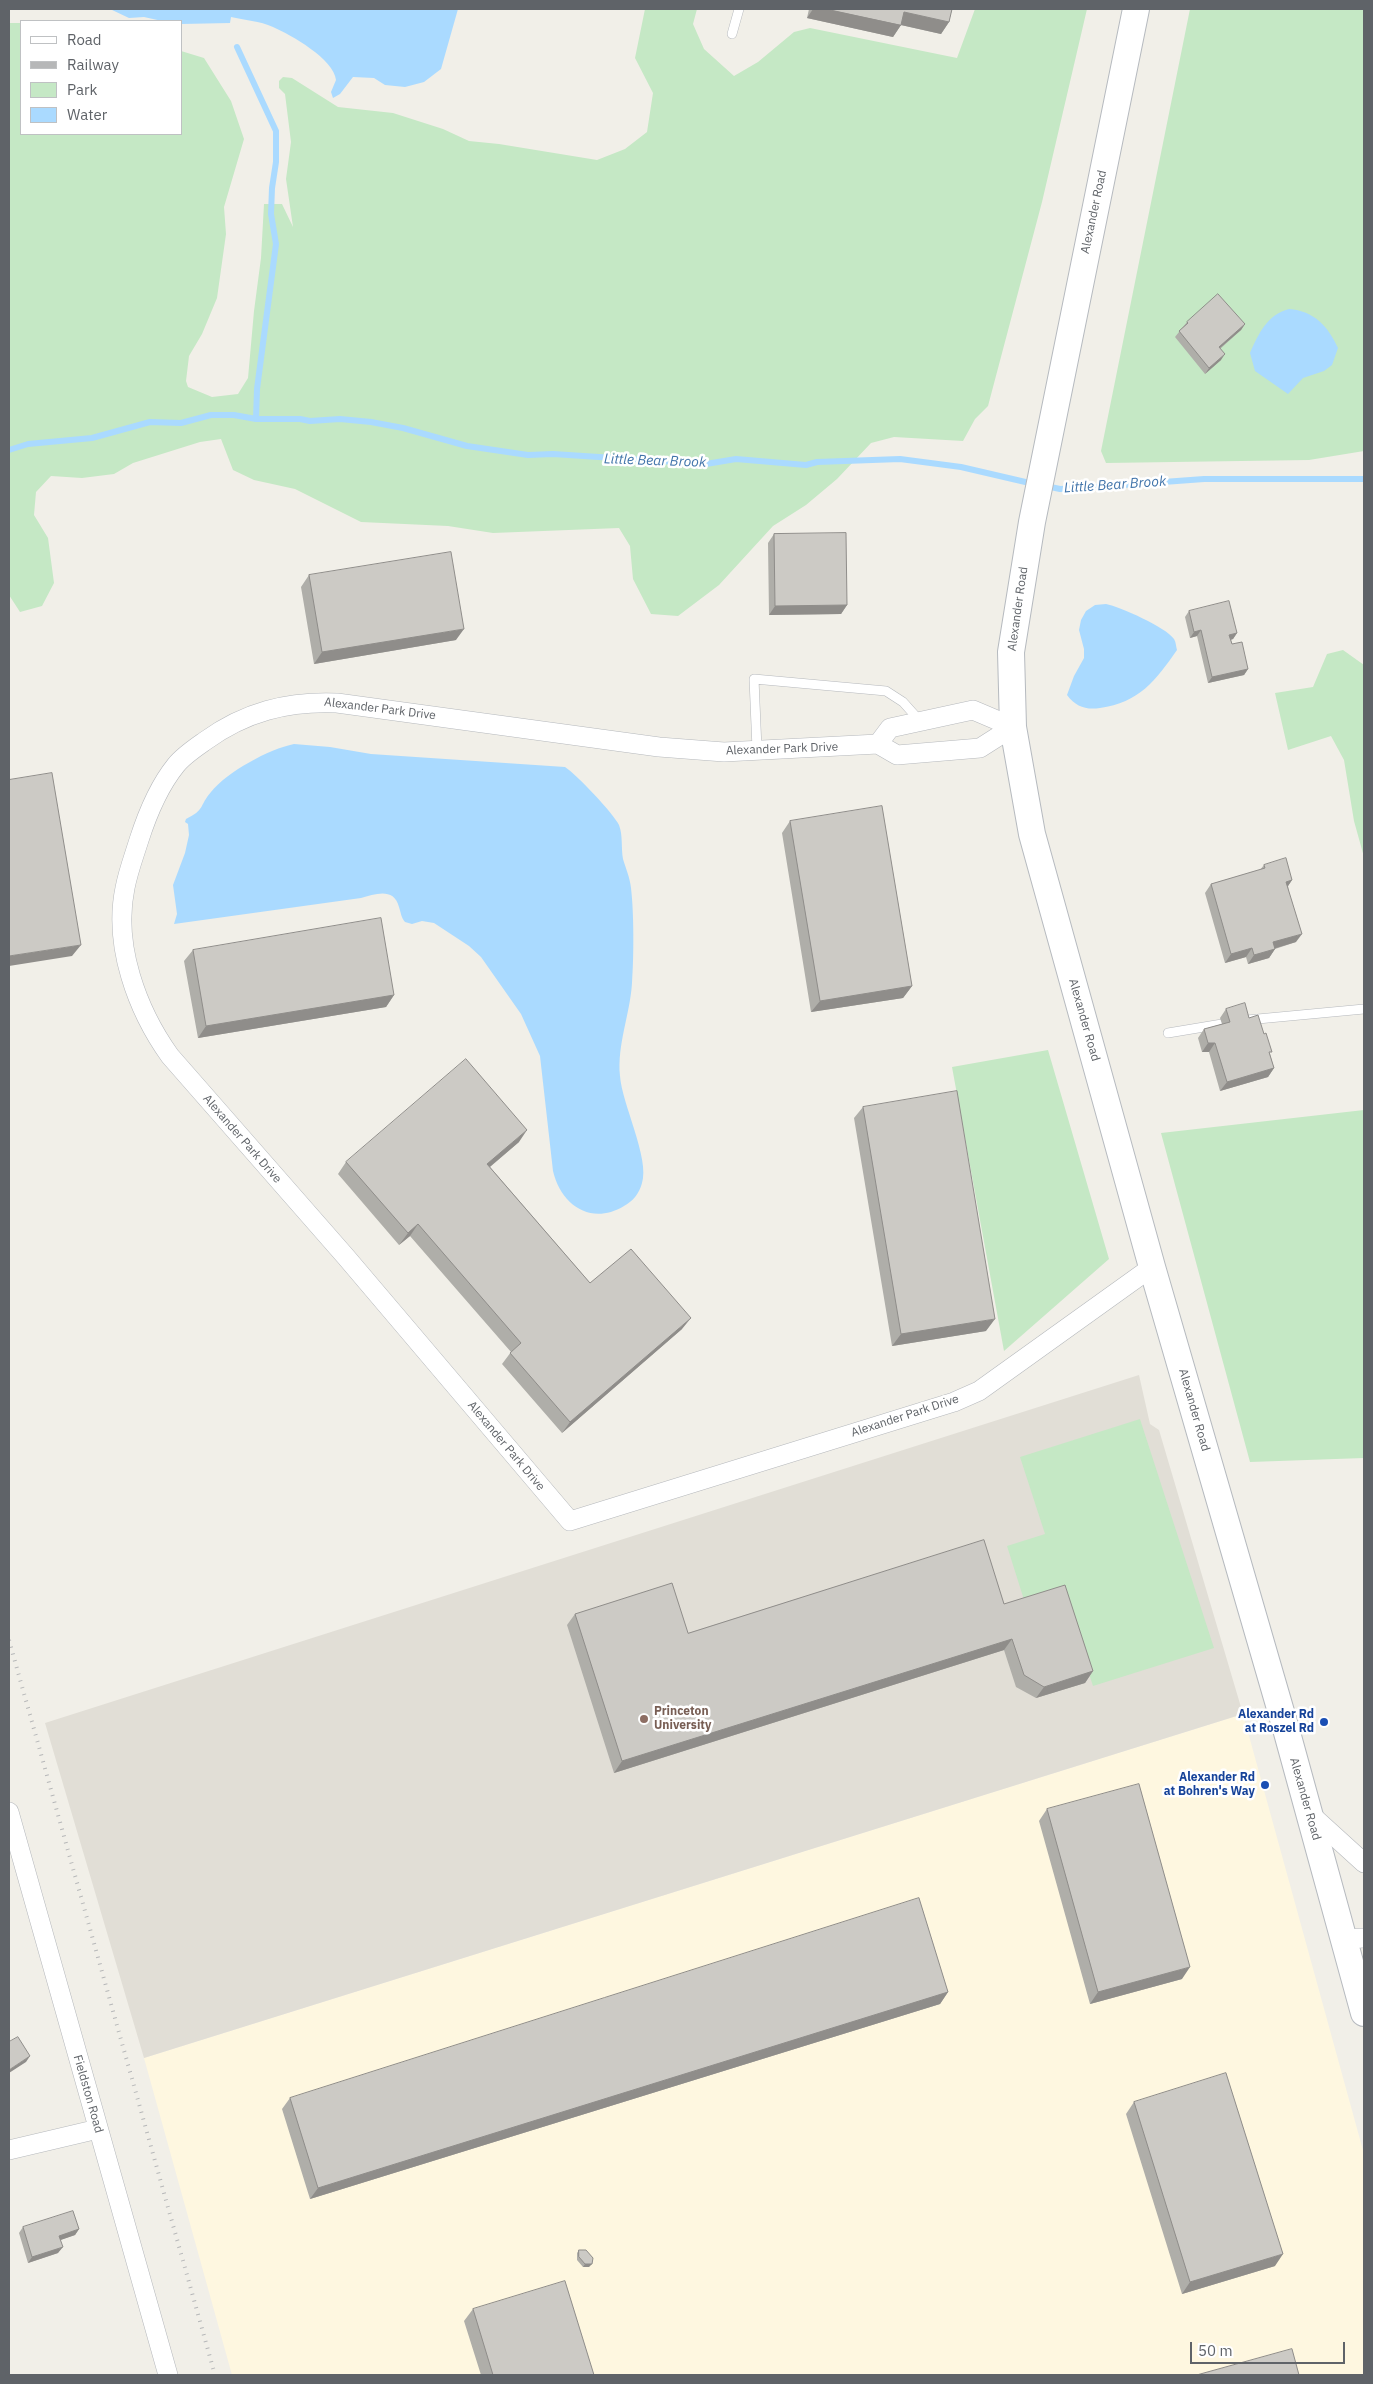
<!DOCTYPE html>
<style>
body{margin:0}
#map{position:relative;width:1373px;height:2384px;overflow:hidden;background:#f1efe8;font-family:"IBM Plex Sans",sans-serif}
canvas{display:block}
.frame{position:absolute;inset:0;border:10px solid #5f6368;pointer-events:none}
.legend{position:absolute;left:20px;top:20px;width:162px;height:115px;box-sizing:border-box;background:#fff;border:1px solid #bfc1c3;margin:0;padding:6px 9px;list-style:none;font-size:15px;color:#5f6368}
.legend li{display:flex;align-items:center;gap:10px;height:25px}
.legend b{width:25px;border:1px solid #bfc1c3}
.scale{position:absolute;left:1190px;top:2342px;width:155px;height:22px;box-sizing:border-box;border:2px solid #5f6368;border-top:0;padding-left:6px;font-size:15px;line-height:18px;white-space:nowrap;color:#5f6368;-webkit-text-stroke:4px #fff;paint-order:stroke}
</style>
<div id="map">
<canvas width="1373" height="2384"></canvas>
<div class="frame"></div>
<ul class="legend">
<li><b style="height:6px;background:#fff"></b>Road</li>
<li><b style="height:6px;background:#b6b7b8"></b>Railway</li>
<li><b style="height:14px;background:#c5e8c5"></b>Park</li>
<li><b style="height:14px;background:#aadaff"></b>Water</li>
</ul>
<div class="scale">50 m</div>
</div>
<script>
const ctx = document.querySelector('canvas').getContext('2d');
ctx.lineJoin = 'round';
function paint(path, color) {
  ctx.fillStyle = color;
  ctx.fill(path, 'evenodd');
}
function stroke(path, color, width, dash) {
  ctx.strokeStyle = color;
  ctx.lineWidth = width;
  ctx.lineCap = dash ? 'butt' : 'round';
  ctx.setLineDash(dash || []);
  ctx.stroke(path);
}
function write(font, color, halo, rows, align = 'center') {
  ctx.font = font + ' "IBM Plex Sans",sans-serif';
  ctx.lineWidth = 5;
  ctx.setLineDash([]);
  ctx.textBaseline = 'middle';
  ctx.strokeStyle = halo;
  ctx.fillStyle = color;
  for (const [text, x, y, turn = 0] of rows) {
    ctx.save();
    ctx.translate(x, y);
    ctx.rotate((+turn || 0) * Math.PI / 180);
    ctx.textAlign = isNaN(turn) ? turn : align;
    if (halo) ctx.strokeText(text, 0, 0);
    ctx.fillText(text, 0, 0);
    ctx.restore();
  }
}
const commercial = new Path2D(`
 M1243,1714L1364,2154V2375H232L144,2058Z`);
const education = new Path2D(`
 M1139,1375L1150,1424L1159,1430L1243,1714L144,2058L45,1723Z`);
const green = new Path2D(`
 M645,9H697L693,24L704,49L734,76L758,62L794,32L810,28L957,58L975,9H1087L1042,202L988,406L975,419L963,441L894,437L871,443L837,479L806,505L773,526L719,585L678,616L651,614L633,579L630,546L619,528L493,533L448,526L361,522L295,489L254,480L233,470L221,439L200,442L133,463L114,474L82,478L51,476L36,492L34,515L48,538L54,583L42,606L20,612L9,595V23H21V134H181V51L204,58L231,101L244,139L224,207L226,234L217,298L202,334L189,356L186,381L188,387L212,397L238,394L248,378L254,311L261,258L264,204H282L293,227L286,179L291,142L285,94L279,88V81L283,77L292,78L338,107L393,113L443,129L469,141L499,144L597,160L625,149L647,132L653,93L635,58Z
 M1190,9H1364V451L1309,460L1106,463L1101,451Z
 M1343,650L1364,665V857L1354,821L1344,760L1331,736L1288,750L1275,693L1313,687L1327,654Z
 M1048,1050L1109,1259L1004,1351L952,1067Z
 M1364,1110V1458L1250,1462L1161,1133Z
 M1140,1419L1214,1648L1093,1686L1062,1591L1025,1603L1007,1546L1045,1534L1020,1457Z`);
const water = new Path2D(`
 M110,9H458L441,69L424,82L405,87L385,85L374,78L353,77L340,94L333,98L331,92L336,80C334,59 291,35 273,27C260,21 244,20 231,17L230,23L181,24V21H162L144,17L129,18Z
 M1289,309C1314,311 1328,326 1338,348L1332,365L1324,371L1303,378L1288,394L1255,371L1250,353C1259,333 1267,315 1289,309Z
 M1106,604C1120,607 1166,627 1174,639C1176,642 1176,647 1177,650C1156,680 1139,703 1100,708C1086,710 1076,707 1067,695L1074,676L1084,658V649L1079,630L1081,620L1086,611L1095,605Z
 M294,744L330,747L371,754L565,767C576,774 614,814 619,825C623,835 621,848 623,859C626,869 630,878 631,888C634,913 634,957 632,983C630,1015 617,1044 620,1076C622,1104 650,1159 642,1183C639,1194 633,1201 624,1206C591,1226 561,1205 553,1171L540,1056L521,1014L481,957L469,946L434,923L422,921L412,924L405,922C401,917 401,913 399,907C394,887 375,894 361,898L174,924L177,914L173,885L185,853L189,835L188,824L185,822L186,819C205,810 199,806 211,792C227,772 269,749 294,744Z`);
const stream = new Path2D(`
 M237,47L276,131V162L272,188L271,214L276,244L257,389L256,419
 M9,450L28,444L92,438L150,422L181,423L211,415H234L256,419H300L310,421L340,419L371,422L403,428L467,446L528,455L553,454L706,464L736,459L806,465L817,462L900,459L961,467L1034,484
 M1046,486L1060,489L1082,488L1204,479H1364`);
const lane = new Path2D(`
 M732,34L739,9
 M757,749L754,679L886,691L903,702L920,721
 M1247,1020L1364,1009
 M1168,1033L1222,1024`);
const street = new Path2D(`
 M1013,727L980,748L897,755L878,744L724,752L659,747L337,703C287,701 245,712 205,741C195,748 183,756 176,765C159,786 147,815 139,840C134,856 128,872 125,888C113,945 137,1010 170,1056L346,1257L570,1521L954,1402L979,1391L1152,1267
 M878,744L890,728L973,710L1013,727
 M9,1812L168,2375
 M1309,1813L1364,1863
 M1344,1939L1364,1938
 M9,2150L98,2129`);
const secondary = new Path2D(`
 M1136,9L1032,522L1011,652L1013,727L1032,834L1152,1267L1286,1729L1364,2013`);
const rail = new Path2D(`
 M9,1640L215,2375`);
const wall = new Path2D(`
 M809,9H952L949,22L941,34L901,25L893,37L807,18Z
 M1187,322L1245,324L1241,330L1220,349L1221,360L1205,374L1175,337Z
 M774,534L847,605L841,614L769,615L768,543Z
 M309,575L456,640L314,664L301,587Z
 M1189,611L1237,633L1233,639L1231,640L1232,644L1248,669L1244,675L1208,683L1197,636L1190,638L1185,617Z
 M790,821L912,986L903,998L811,1012L782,833Z
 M1264,865L1292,880L1288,886L1296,942L1275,949L1269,958L1248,964L1246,957L1225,963L1205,893L1211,884L1260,870Z
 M193,950L394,995L386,1007L198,1038L184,961Z
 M1226,1009L1249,1018L1270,1054L1274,1068L1268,1077L1220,1091L1209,1052H1202L1198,1038L1204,1029L1222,1024L1220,1018Z
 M863,1107L986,1331L892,1346L854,1118Z
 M519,1142L490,1167L590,1283L682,1329L562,1433L502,1364L511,1352L410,1236L399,1245L338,1174L346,1162Z
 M1004,1604L1093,1671L1085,1683L1036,1698L1016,1687L1004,1650L614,1773L567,1625L575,1614L688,1633Z
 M1047,1809L1182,1979L1090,2004L1039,1821Z
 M948,1992L940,2004L310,2199L282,2109L290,2098Z
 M1134,2102L1275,2266L1182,2294L1126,2114Z
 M23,2227L79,2229L75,2235L60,2240L58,2253L28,2263L19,2233Z
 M579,2250L589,2267H583L577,2260V2253Z
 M473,2309L594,2375H481L464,2321Z`);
const shadedWall = new Path2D(`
 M813,9L904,12L949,22L941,34L901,25L893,37L807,18Z
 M1245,324L1241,330L1214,353L1219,347Z
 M1225,354L1221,360L1205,374L1209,368Z
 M847,605L841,614L769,615L775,606Z
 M464,629L456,640L314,664L322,652Z
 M1201,630L1197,636L1190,638L1194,632Z
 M1237,633L1233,639L1225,641L1229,635Z
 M1248,669L1244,675L1208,683L1212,677Z
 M1292,880L1286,889V882Z
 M1302,934L1296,942L1266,951L1273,942Z
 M81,945L72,956L9,966V956Z
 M1252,948L1246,957L1225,963L1231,954Z
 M1275,949L1269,958L1248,964L1254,955Z
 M912,986L903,998L811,1012L820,1001Z
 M394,995L386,1007L198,1038L206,1026Z
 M1208,1043H1215L1209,1052H1202Z
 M1274,1068L1268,1077L1220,1091L1227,1082Z
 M527,1130L519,1142L479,1176L487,1164Z
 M418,1224L410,1236L399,1245L408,1233Z
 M691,1318L682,1329L562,1433L570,1422Z
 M995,1319L986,1331L892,1346L901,1334Z
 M1012,1639L1004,1650L614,1773L622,1761Z
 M1093,1671L1085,1683L1036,1698L1044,1687Z
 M1190,1967L1182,1979L1090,2004L1098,1992Z
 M948,1992L940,2004L310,2199L318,2188Z
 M30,2056L26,2062L9,2073V2070Z
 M79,2229L75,2235L55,2242L59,2236Z
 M63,2247L58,2253L28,2263L32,2257Z
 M1283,2254L1275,2266L1182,2294L1190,2282Z
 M585,2264H592L589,2267H583Z`);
const building = new Path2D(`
 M826,9H952L949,22L904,12L901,25Z
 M1218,294L1245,324L1219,347L1225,354L1209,368L1179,331L1188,323L1187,322Z
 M846,533L847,605L775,606L774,534Z
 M451,552L464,629L322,652L309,575Z
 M1229,601L1237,633L1229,635L1232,644L1242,642L1248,669L1212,677L1201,630L1194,632L1189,611Z
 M52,773L81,945L9,956V780Z
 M882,806L912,986L820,1001L790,821Z
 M1286,858L1292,880L1286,882L1302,934L1273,942L1275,949L1254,955L1252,948L1231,954L1211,884L1265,868L1264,865Z
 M381,918L394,995L206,1026L193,950Z
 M1245,1003L1249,1018L1258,1015L1264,1034L1266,1033L1272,1052H1269L1274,1068L1227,1082L1215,1043H1208L1204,1029L1230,1022L1226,1009Z
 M466,1059L527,1130L487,1164L590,1283L631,1249L691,1318L570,1422L510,1353L521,1343L418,1224L408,1233L346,1162Z
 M957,1091L995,1319L901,1334L863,1107Z
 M984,1540L1004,1604L1065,1585L1093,1671L1044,1687L1024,1675L1012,1639L622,1761L575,1614L672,1583L688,1633Z
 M1139,1784L1190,1967L1098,1992L1047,1809Z
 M919,1898L948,1992L318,2188L290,2098Z
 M18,2037L30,2056L9,2070V2042Z
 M1226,2073L1283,2254L1190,2282L1134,2102Z
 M73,2211L79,2229L59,2236L63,2247L32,2257L23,2227Z
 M579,2250H586L593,2258L592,2264H585L579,2257Z
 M565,2281L594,2375H493L473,2309Z
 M1292,2349L1299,2375H1197Z`);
const markers = [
 [644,1719,5,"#8d6e63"],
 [1324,1722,5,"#1a4fb4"],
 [1265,1785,5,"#1a4fb4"]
];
const streetNames = [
 ["Alexander Road",1094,212,-78],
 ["Alexander Road",1018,609,-82],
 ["Alexander Park Drive",380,709,7],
 ["Alexander Park Drive",782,749,-2],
 ["Alexander Road",1084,1020,74],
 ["Alexander Park Drive",242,1139,49],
 ["Alexander Road",1194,1410,74],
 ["Alexander Park Drive",905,1416,-18],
 ["Alexander Park Drive",506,1446,50],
 ["Alexander Road",1305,1799,74],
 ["Fieldston Road",88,2094,74]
];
const educationNames = [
 ["Princeton",654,1712],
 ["University",654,1726]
];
const transitNames = [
 ["Alexander Rd",1314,1715],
 ["at Roszel Rd",1314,1729],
 ["Alexander Rd",1255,1778],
 ["at Bohren's Way",1255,1792]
];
const waterNames = [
 ["Little Bear Brook",655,461,2],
 ["Little Bear Brook",1115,485,-4]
];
paint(commercial, '#fef7e0');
paint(education, '#e1ded6');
paint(green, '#c5e8c5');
paint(water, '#aadaff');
stroke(stream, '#aadaff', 6);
stroke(lane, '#b5b8bc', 10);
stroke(street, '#b5b8bc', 20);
stroke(secondary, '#b6babf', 28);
stroke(lane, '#fff', 9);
stroke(street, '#fff', 19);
stroke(secondary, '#fff', 26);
stroke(rail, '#b6b7b8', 4, [1, 6]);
paint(wall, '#afaea9');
paint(shadedWall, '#8f8d8a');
paint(building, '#cccac5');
stroke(building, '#8f8d8a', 1);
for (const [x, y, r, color] of markers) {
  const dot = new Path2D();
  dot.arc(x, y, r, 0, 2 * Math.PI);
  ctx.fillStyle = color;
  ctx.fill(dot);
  stroke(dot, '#fff', 2);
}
write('12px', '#5f6368', '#fff', streetNames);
write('bold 12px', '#785e54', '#fff', educationNames, 'left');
write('bold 12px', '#164399', '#fff', transitNames, 'right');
write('italic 14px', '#4174aa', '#fff', waterNames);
</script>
